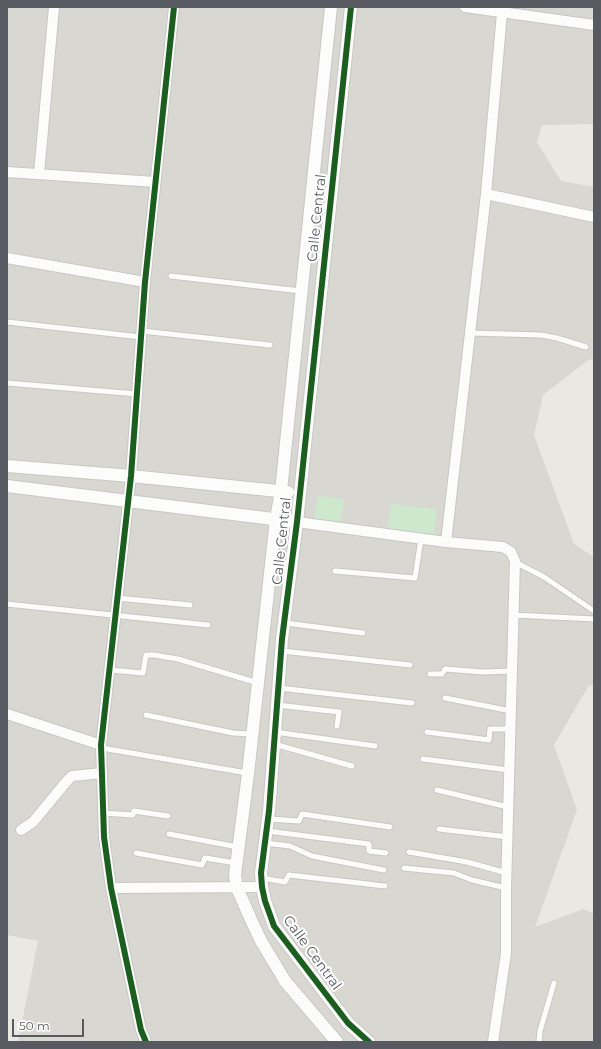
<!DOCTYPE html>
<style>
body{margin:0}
#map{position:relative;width:601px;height:1049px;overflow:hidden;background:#eae8e2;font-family:Montserrat,sans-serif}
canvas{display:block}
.frame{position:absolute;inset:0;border:8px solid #575b61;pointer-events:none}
.scale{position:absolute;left:12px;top:1019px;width:72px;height:18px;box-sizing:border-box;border:2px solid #575b61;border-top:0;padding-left:5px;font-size:12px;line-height:14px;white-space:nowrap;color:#575b61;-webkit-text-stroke:3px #fff;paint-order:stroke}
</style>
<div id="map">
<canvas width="601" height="1049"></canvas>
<div class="frame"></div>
<div class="scale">50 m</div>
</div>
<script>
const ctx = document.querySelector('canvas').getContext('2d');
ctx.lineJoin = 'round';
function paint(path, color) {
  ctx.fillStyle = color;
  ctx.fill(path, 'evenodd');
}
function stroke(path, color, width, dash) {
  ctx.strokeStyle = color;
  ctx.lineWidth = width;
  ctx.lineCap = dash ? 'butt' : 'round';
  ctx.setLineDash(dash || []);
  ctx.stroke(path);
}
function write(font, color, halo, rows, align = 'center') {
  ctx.font = font + ' Montserrat,sans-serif';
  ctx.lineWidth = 4;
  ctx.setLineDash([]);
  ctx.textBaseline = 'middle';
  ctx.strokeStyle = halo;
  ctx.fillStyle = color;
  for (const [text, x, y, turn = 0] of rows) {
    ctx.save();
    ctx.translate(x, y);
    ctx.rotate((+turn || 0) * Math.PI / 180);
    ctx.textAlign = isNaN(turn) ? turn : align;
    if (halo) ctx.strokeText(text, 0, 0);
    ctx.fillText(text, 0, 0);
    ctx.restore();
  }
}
const industrial = new Path2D(`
 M7,7H594V124L542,125L537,142L561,181L594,187V358L587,361L543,395L534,435L574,544L594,557V684L588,687L554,745L577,810L535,927L584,909L594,914V1042H18L38,941L7,935Z`);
const green = new Path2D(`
 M318,496L344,499L341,525L314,521Z
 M391,504L437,509L434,535L388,530Z`);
const service = new Path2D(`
 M171,276L301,291
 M7,322L141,337
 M142,331L270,345
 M470,333L541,335L557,338L586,347
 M7,383L137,394
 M515,562L544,577L594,611
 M335,571L415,578L421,539
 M117,598L190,605
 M7,604L208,625
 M513,615L594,619
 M285,623L363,633
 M282,651L410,665
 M110,670L143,673L146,655H154L178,659L258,683
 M430,674H442L445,669L483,672L512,671
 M279,688L412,703
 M445,698L511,711
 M277,705L339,712L337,726
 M146,715L233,733L252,734
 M275,732L375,746
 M427,732L489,740L490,729H510
 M274,744L352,766
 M102,748L247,773
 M423,759L509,770
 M437,790L508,807
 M103,813L133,815L134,811L168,816
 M269,819L299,821L302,814L390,827
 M439,829L508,837
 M267,831L369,844V851L386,853
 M169,834L238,847
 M265,843L290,846L312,856L384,870
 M409,852L467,862L507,873
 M136,853L202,865L205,858L236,863
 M404,868L454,873L472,880L506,888
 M262,878L285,882L289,875L385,886
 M539,1042L540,1031L554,983`);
const minor = new Path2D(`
 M465,7L594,25
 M7,172L155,182
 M39,174L54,7
 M486,194L594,217
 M7,258L145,282
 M297,522L446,542L503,547L511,552L515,561L506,888V953L493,1042
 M446,542L486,194L502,13
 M7,714L101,745
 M21,830L33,822L66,782L72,776L102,773
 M111,888L262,887
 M146,1042L141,1030L111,888L104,837L101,745L131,476L145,282L174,7`);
const tertiary = new Path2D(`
 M331,7L281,491L276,519L248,774L235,875L237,888L252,922L261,941L285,981L337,1042
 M351,7L297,522L282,639L269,811L261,873L262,887L265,901L274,926L348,1023L369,1042
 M7,466L131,476L288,492
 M7,486L297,522`);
const cycleway = new Path2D(`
 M351,7L297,522L282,639L269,811L261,873L262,887L265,901L274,926L348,1023L369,1042
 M146,1042L141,1030L111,888L104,837L101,745L131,476L145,282L174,7`);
const streetNames = [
 ["Calle Central",317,218,-84],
 ["Calle Central",282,541,-84],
 ["Calle Central",312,953,54]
];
paint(industrial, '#d9d7d1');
paint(green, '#cee8cd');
stroke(service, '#c7c7c6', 7);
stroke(minor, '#c7c7c6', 12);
stroke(tertiary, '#c7c7c6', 14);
stroke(service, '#fcfcfb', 5);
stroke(minor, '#fcfcfb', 10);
stroke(tertiary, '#fcfcfb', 12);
stroke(cycleway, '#1b5e20', 6);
write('14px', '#575b61', '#fff', streetNames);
</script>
